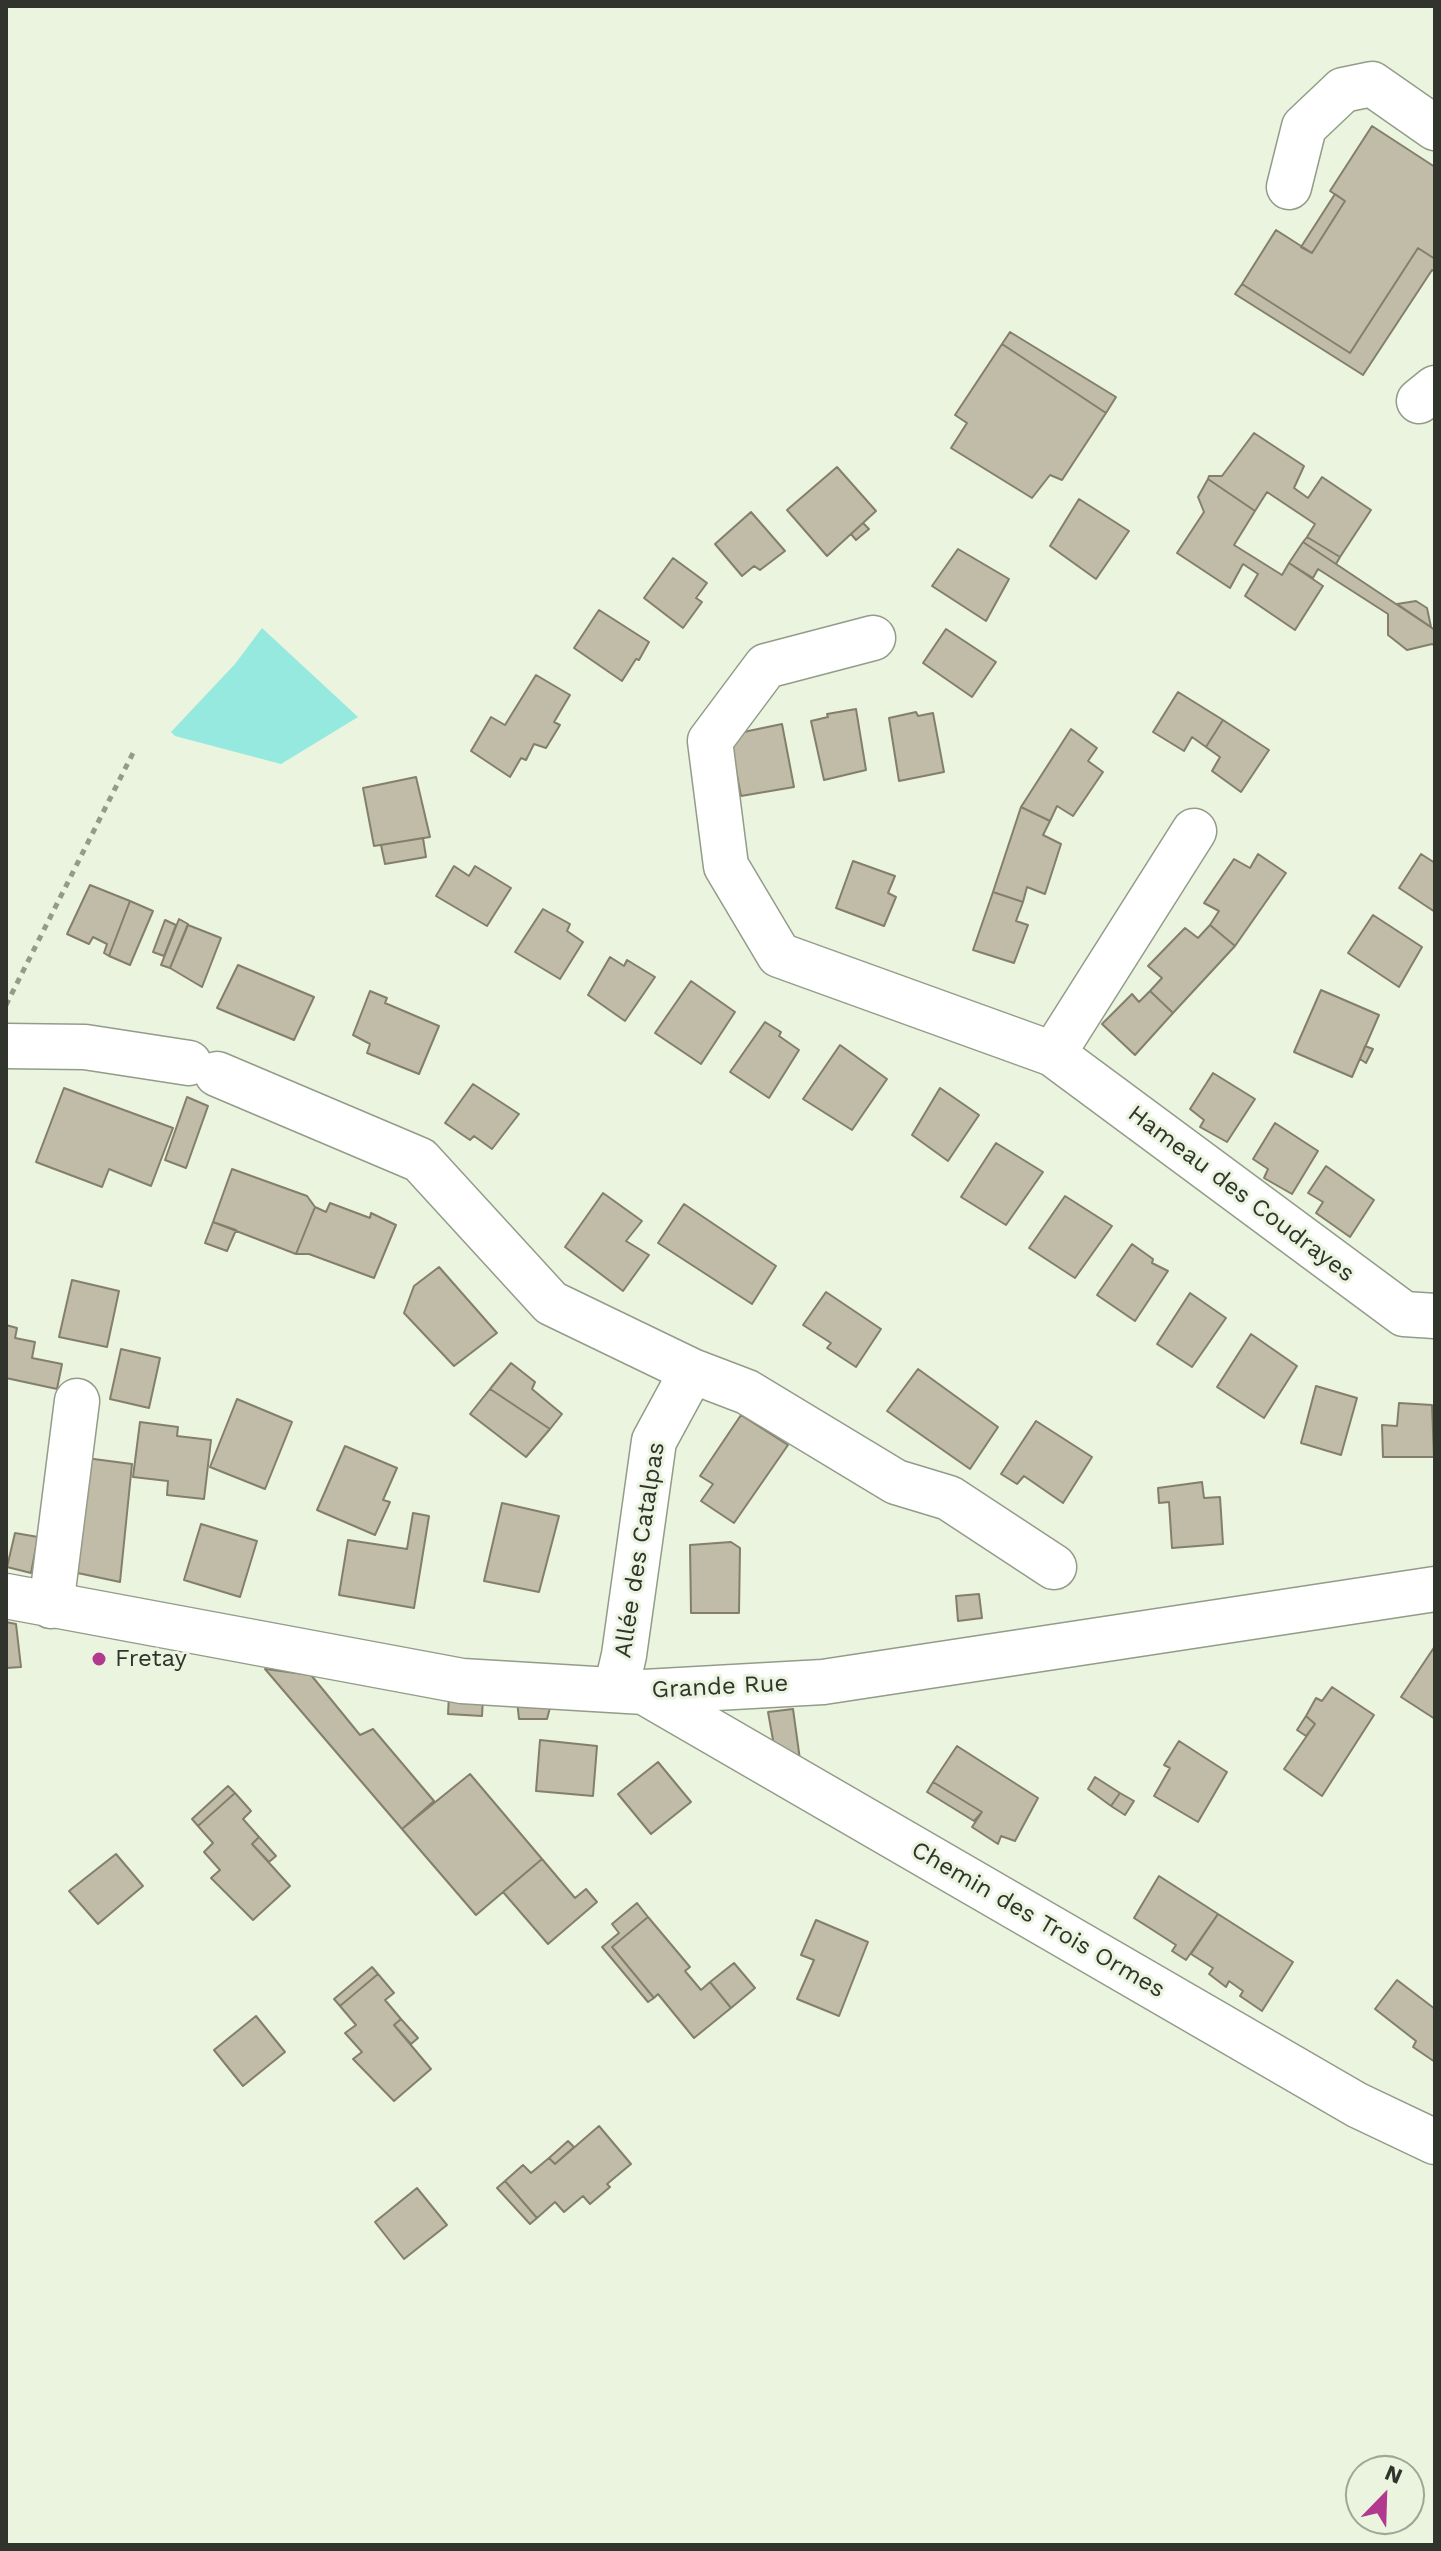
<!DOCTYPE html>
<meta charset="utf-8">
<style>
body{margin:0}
#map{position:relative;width:1441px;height:2551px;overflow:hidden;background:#eaf4de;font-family:"Work Sans",sans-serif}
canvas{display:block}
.frame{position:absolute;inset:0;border:8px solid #30342c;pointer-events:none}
.north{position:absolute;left:1345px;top:2455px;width:80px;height:80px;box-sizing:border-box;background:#eaf4de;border:2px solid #a0a797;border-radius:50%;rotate:23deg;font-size:22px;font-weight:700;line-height:32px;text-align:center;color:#30342c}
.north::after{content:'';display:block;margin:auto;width:28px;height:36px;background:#b23a8e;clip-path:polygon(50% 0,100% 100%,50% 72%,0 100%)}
</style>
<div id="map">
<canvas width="1441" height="2551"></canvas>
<div class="frame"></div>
<div class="north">N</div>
</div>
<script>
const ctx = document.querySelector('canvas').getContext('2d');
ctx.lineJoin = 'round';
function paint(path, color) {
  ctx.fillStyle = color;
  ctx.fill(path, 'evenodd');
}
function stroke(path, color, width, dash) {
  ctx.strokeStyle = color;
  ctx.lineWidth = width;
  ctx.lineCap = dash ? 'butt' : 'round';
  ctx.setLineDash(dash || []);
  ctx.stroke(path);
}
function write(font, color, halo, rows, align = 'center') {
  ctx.font = font + ' "Work Sans",sans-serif';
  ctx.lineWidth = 6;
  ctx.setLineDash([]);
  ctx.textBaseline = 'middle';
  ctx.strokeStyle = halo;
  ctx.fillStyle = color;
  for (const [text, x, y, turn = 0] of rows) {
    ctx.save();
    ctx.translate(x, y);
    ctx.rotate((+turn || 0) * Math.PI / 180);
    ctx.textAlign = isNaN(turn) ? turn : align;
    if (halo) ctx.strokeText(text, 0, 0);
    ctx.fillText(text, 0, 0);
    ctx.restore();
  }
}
const water = new Path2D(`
 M262,628L358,717L281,764L175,736L171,732L235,664Z`);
const building = new Path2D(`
 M1372,126L1435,167V259L1418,248L1350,353L1242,284L1276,230L1312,253L1345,201L1330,191Z
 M1335,194L1345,201L1312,253L1301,247Z
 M1418,248L1435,259V272L1432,270L1363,375L1235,294L1242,284L1350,353Z
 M1010,332L1116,397L1106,413L1002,344Z
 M1002,344L1106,413L1062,480L1050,475L1032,498L951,448L967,423L955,415Z
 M1254,433L1304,466L1294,488L1308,498L1322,477L1371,510L1340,557L1307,537L1315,524L1267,492L1255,511L1208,479L1209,476H1222Z
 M837,467L876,511L827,556L787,510Z
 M1208,479L1255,511L1234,545L1282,575L1289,563L1323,586L1295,630L1245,596L1258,574L1243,564L1230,588L1177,553L1204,512L1198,497Z
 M1079,499L1129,531L1096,579L1050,546Z
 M751,512L785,551L760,570L754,566L742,576L715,544Z
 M863,523L869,529L856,540L851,534Z
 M1307,537L1340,557L1336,564L1303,542Z
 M1303,542L1435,630V646L1432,644L1407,650L1388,635V614L1318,569L1313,578L1289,563Z
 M958,549L1009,579L986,621L932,586Z
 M673,558L707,583L696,598L702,602L683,628L644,598Z
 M1416,601L1427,608L1431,627L1397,604Z
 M599,610L649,642L639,660L636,659L622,681L574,648Z
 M946,629L996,662L972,697L923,663Z
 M536,675L570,695L554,722L560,725L546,748L534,744L526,760L521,758L510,777L471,751L491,717L505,725Z
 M1178,692L1223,720L1206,747L1192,737L1184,751L1153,732Z
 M856,709L866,770L824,780L811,721L828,717L827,714Z
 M916,712L918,716L933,713L944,772L899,781L889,718Z
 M1223,720L1269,750L1241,792L1212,771L1220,757L1206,747Z
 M782,724L794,787L741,796L729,735Z
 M1071,729L1097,748L1088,761L1103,772L1073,816L1057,806L1050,821L1021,807Z
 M416,777L430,837L374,846L363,788Z
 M1021,807L1050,821L1043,835L1061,844L1045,894L1027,887L1023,902L993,892Z
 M423,838L426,857L385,864L381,845Z
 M1258,854L1286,873L1235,946L1210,925L1219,911L1204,903L1234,859L1250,868Z
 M1421,854L1435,863V912L1399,888Z
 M853,861L895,876L888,893L896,897L884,926L836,908Z
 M454,866L469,876L475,866L511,888L487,926L436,896Z
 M90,885L130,901L109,956L104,953L107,944L93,937L89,944L67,934Z
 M993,892L1023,902L1016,921L1028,925L1014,963L973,950Z
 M130,901L153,911L130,965L109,956Z
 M543,909L570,924L567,931L583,942L560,979L515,952Z
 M1373,915L1422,947L1399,987L1348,953Z
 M179,919L188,924L170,968L161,965Z
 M165,920L176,925L164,956L153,952Z
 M188,925L221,938L202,987L170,968Z
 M1210,925L1235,946L1173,1013L1150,991L1162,978L1148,966L1185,928L1198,938Z
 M610,957L624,966L627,960L655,977L625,1021L588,995Z
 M238,965L314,997L294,1040L217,1008Z
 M691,981L735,1012L701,1064L655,1033Z
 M1321,990L1379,1015L1352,1077L1294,1052Z
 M370,991L387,998L385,1003L439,1026L419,1074L367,1053L370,1044L353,1035Z
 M1150,991L1173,1013L1135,1055L1102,1024L1132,994L1139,1002Z
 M765,1022L781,1032L779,1036L799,1050L769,1098L730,1072Z
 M840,1045L887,1079L852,1130L803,1099Z
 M1365,1046L1373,1049L1366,1063L1360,1059Z
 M1213,1073L1255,1099L1227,1142L1200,1127L1204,1120L1190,1109Z
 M473,1084L519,1114L492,1149L474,1136L470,1140L445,1123Z
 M64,1088L173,1128L151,1186L109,1169L102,1187L36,1162Z
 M940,1088L979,1115L948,1161L912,1135Z
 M187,1097L208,1106L186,1168L165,1160Z
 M1275,1123L1318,1151L1292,1194L1264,1178L1268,1169L1253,1159Z
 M996,1143L1043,1172L1006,1225L961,1197Z
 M1326,1166L1374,1200L1350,1237L1316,1213L1323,1202L1308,1193Z
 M232,1169L307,1196L315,1207L296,1254L213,1222Z
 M603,1193L642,1221L626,1241L649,1255L623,1291L565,1247Z
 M1065,1196L1112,1226L1075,1278L1029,1248Z
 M330,1203L370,1218L371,1213L396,1225L374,1278L309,1254H296L315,1207L326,1212Z
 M684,1204L776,1266L752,1304L658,1243Z
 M213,1222L236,1230L227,1251L205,1243Z
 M1132,1244L1153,1259L1152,1263L1168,1271L1135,1321L1097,1295Z
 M439,1267L497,1333L454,1366L404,1313L414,1286Z
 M72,1280L119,1291L107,1347L59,1337Z
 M826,1292L881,1329L856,1367L827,1348L831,1343L803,1325Z
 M1190,1293L1226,1318L1192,1367L1157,1344Z
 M6,1325L17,1328L15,1338L35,1342L32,1358L62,1364L57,1389L6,1378Z
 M1251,1334L1297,1366L1264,1418L1217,1387Z
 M121,1349L160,1358L149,1408L110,1399Z
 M511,1363L535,1382L532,1389L562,1414L550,1429L490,1389Z
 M918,1369L998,1427L970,1469L887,1411Z
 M1316,1386L1357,1398L1341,1455L1301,1443Z
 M490,1389L550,1429L526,1457L470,1414Z
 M237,1399L292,1422L265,1489L210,1467Z
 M1399,1403L1432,1405L1434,1457H1383L1382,1425L1397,1426Z
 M741,1415L788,1445L734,1523L701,1501L713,1484L700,1476Z
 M1036,1421L1092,1457L1063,1503L1024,1476L1017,1484L1001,1474Z
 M140,1422L178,1427L177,1436L211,1440L204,1499L167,1495L168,1481L133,1477Z
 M345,1446L397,1468L383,1500L390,1502L375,1535L317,1510Z
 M86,1458L132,1464L120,1582L73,1572Z
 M1202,1482L1204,1498L1220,1497L1223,1544L1172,1548L1169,1502L1159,1503L1158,1488Z
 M502,1503L559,1516L539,1592L484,1581Z
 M413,1513L429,1516L414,1608L339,1595L348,1540L407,1549Z
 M201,1524L257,1541L240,1597L184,1580Z
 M15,1533L38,1537L31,1573L7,1567Z
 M731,1542L740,1548L739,1613H691L690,1545Z
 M979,1594L982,1618L958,1621L956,1596Z
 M6,1622L16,1624L21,1667L6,1668Z
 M1435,1646V1719L1401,1697Z
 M265,1669L311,1675L360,1735L373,1729L434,1801L402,1829Z
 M1332,1687L1374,1715L1322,1796L1284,1769L1315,1724L1306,1716L1316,1698L1322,1701Z
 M449,1695L483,1698L482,1716L448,1714Z
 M517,1701L551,1704L547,1719H519Z
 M793,1709L801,1767L775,1751L768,1712Z
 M1306,1716L1315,1724L1306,1736L1297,1730Z
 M540,1740L597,1746L593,1796L536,1791Z
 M1179,1741L1227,1772L1198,1822L1154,1796L1170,1768L1164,1765Z
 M957,1746L1038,1798L1015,1841L1001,1836L998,1844L972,1827L982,1812L933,1782Z
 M658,1762L691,1802L651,1834L618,1794Z
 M470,1774L542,1859L476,1915L402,1829Z
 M1095,1777L1120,1793L1111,1806L1088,1789Z
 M933,1782L982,1812L974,1821L927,1792Z
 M228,1786L235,1793L198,1826L192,1819Z
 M235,1793L251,1811L243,1819L259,1837L252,1844L290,1886L253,1920L211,1878L220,1870L204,1852L213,1843L198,1826Z
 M1120,1793L1134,1801L1125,1815L1111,1806Z
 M259,1837L276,1856L269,1862L252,1844Z
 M116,1854L143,1886L98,1924L69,1891Z
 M542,1859L575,1898L586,1889L597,1902L548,1944L503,1892Z
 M1159,1876L1218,1914L1186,1960L1172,1951L1176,1945L1134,1918Z
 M637,1903L648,1917L612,1947L654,1998L648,2002L602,1947L619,1933L612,1924Z
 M1218,1914L1293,1962L1262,2011L1240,1996L1243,1991L1229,1981L1226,1987L1209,1974L1213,1968L1191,1954Z
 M648,1917L690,1967L685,1971L701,1990L710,1982L731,2008L694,2038L658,1994L654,1998L612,1947Z
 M816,1920L868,1942L839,2016L797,1999L814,1960L801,1955Z
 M734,1963L755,1988L731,2008L710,1982Z
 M372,1967L378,1974L340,2006L334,1999Z
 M378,1974L394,1993L385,2000L401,2019L394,2025L431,2069L394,2101L353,2059L362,2052L345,2033L356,2025L340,2006Z
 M1397,1980L1435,2009V2062L1413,2047L1416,2041L1375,2009Z
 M256,2016L285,2052L243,2086L214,2050Z
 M401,2019L418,2038L411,2044L394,2025Z
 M599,2126L631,2164L607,2184L610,2187L590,2204L583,2196L564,2212L555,2202L537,2218L505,2181L523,2165L531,2173L549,2158L555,2164Z
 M568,2141L574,2147L555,2164L549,2158Z
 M505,2181L537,2218L530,2224L497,2188Z
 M417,2188L447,2225L404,2259L375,2222Z`);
const path = new Path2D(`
 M6,1005L135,749`);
const minor = new Path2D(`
 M1289,187L1304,127L1343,90L1372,84L1435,128
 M1419,401L1435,388
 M873,638L766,666L710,741L726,866L779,955L1053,1054L1404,1314L1435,1316
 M6,1046L85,1047L189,1063
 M1053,1054L1194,831
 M217,1074L420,1160L551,1303L692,1371L654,1441L624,1655L616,1690
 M692,1371L747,1392L896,1482L949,1498L1054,1567
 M6,1596L462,1681L644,1692L823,1682L1435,1589
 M51,1606L77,1401
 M644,1692L1357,2105L1435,2142`);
const markers = [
 [99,1659,8,"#b23a8e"]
];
const streetNames = [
 ["Hameau des Coudrayes",1241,1194,37],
 ["Allée des Catalpas",640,1550,-81],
 ["Grande Rue",720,1687,-3],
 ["Chemin des Trois Ormes",1038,1920,30]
];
const poiNames = [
 ["Fretay",115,1659]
];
paint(water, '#95e9de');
paint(building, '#c0bca7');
stroke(building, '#837f6b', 2);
stroke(minor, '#939c89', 47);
stroke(path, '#949b8c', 5, [6, 6]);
stroke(minor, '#fff', 44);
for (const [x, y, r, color] of markers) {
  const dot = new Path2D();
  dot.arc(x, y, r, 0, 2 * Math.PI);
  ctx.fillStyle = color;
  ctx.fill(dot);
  stroke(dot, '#eaf4de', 3);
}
write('24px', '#30342c', '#eaf4de', streetNames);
write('24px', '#30342c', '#eaf4de', poiNames, 'left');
</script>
